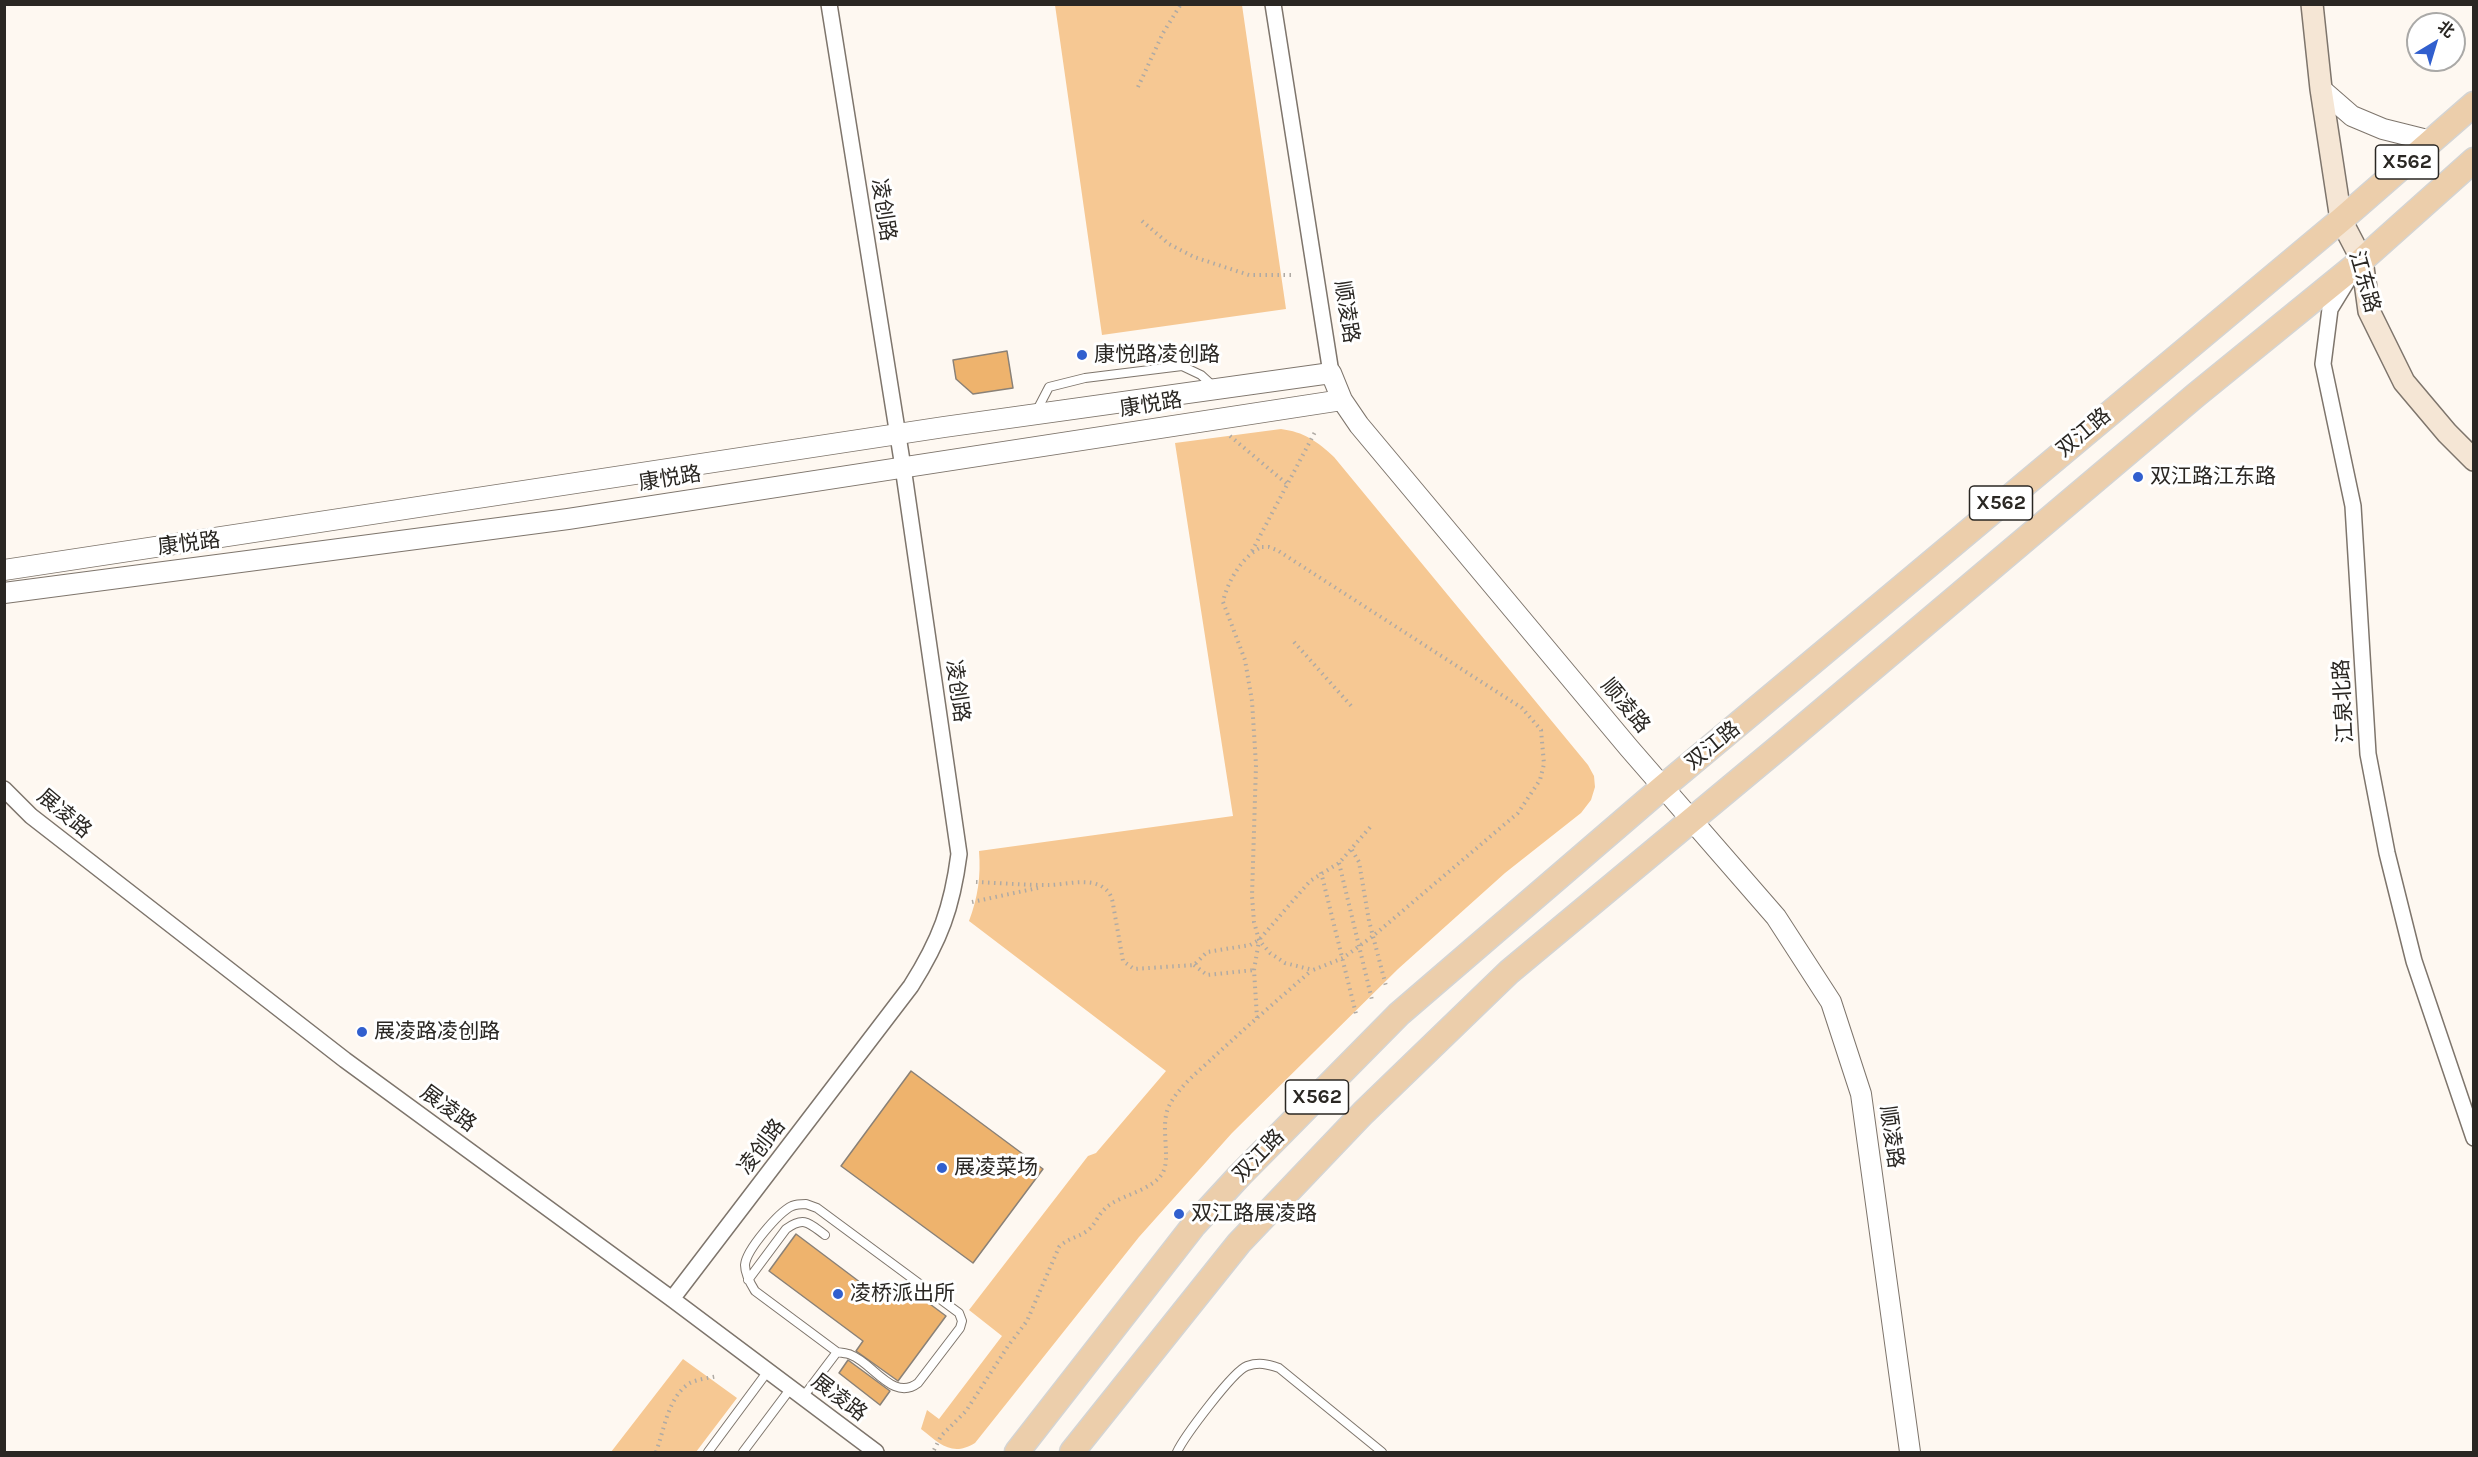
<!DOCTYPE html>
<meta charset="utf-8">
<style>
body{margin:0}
#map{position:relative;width:2478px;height:1457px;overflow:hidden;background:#fef8f1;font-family:Karla,"Noto Sans SC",sans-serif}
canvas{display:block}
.frame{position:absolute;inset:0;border:6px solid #2a2723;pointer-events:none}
.north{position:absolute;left:2406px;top:12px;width:60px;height:60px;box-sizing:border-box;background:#fff;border:2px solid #aaa9a7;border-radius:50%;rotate:38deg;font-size:16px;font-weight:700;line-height:24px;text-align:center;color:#2a2723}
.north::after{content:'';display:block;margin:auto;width:21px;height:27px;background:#315fce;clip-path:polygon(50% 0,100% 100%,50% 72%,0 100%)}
</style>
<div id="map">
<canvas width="2478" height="1457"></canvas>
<div class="frame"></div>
<div class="north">北</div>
</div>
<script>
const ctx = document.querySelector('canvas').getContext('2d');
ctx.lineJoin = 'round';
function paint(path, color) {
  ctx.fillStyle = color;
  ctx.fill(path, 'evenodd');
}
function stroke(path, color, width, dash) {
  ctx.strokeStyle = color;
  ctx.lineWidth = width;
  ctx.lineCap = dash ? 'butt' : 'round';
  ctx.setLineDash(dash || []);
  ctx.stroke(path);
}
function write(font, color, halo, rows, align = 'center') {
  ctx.font = font + ' Karla,"Noto Sans SC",sans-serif';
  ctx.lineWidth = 6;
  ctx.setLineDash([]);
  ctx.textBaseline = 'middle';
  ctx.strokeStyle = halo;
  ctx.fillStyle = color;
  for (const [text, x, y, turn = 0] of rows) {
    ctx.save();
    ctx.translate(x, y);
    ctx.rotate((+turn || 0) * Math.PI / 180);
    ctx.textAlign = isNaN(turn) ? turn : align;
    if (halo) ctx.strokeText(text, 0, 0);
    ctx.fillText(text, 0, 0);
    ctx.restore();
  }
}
const green = new Path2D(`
 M1055,5H1242L1286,309L1102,335Z
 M1281,429C1304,432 1317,441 1334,457L1588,765L1594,776L1595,787L1591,800L1581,813L1505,873L1398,969L1232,1133L1139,1237L975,1443C952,1457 940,1444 921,1429L927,1410L939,1419L1002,1336L969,1310L1088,1156L1096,1153L1166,1071L969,921C978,897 981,876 979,851L1233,816L1175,443Z
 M683,1359L737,1398L696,1452H611Z`);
const building = new Path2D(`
 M1007,351L1013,388L973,394L956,379L953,360Z
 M911,1071L1043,1169L973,1263L841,1166Z
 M796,1234L889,1304L903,1284L946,1316L898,1381L856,1351L863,1341L769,1271Z
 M848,1360L890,1391L880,1405L839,1373Z`);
const path = new Path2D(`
 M1138,87L1163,33L1181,4
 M1142,221L1169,244L1194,257L1249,275H1291
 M1230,436L1287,484
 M1262,547H1269L1277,550L1522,708L1541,730L1544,764L1540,780L1518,813L1373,936L1343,958L1313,970L1285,963L1270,953L1259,940L1254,922L1252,896L1256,765L1252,701L1245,660L1223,602C1227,582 1243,555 1262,547Z
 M1252,551L1315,432
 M1294,642L1353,708
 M1352,850L1359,862L1369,921L1386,986
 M1339,863L1372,1000
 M1321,872L1356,1014
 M976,882C1000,883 1024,885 1048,885C1065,885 1090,877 1104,888C1110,892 1112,898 1113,904L1123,961L1134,969L1194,965L1207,952L1250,945L1259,940L1310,881L1339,863L1372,825
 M972,902L1042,887
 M1194,965L1207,975L1254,970
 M1257,1018L1254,970L1259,941
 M934,1450L941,1436L966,1411L1008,1346L1027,1321L1059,1247C1068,1238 1077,1238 1087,1231C1096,1225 1098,1212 1111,1204C1126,1194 1151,1190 1162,1174C1172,1158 1159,1127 1169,1106C1179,1086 1200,1070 1216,1055C1247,1026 1280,998 1312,970
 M656,1452C664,1431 668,1396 690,1383C698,1379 709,1378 718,1376`);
const service = new Path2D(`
 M1036,412L1049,387L1085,378L1182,366L1201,375L1213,386
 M806,1204L817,1208L959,1313L962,1321L960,1328L918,1383C893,1402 873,1363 851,1355C847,1353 841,1353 837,1352L755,1291C750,1283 745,1274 745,1265C746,1250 779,1212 792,1206C797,1204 801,1204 806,1204Z
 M748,1280L786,1229C804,1216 809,1223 825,1235
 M803,1397L837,1352
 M708,1452L768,1371
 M743,1452L791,1388
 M1177,1452C1184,1437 1233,1371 1247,1366C1259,1362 1267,1364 1279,1368L1382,1452`);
const minor = new Path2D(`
 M1273,4L1331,373
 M2349,278L2330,309L2323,364L2353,506L2368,754L2387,853L2414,961L2474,1138
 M4,789L31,816L345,1060L672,1299L876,1452
 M672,1299L911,986C940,940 952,908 959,854L903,467L829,4`);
const tertiary = new Path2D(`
 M2321,89L2352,116L2383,129L2431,141
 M4,570L944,427L1331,373L1342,400L1359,425L1629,748L1776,917L1831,1002L1861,1094L1910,1452
 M4,593L568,519L1342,400`);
const secondary = new Path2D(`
 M2312,4L2321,89L2341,220L2362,260L2369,311L2404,382L2447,433L2474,460`);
const primary = new Path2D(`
 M1017,1452L1194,1225L1240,1175L1399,1014L1663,787L2341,220L2474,104
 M1072,1452L1239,1243L1363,1113L1509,972L1783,744L2196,395L2362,260L2474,160`);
const markers = [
 [1082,355,6,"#315fce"],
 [2138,477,6,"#315fce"],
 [362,1032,6,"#315fce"],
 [942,1168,6,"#315fce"],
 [1179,1214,6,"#315fce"],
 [838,1294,6,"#315fce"]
];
const shields = [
 [2407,162,63],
 [2001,503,63],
 [1317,1097,63]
];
const shieldNames = [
 ["X562",2407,162],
 ["X562",2001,503],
 ["X562",1317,1097]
];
const streetNames = [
 ["凌创路",883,210,81],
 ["江东路",2364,282,74],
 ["顺凌路",1346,312,81],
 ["康悦路",1151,405,-9],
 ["双江路",2084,433,-40],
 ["康悦路",670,479,-9],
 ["康悦路",189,544,-7],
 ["凌创路",957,691,82],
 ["江泉北路",2344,701,-93],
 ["顺凌路",1625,706,50],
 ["双江路",1713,746,-39],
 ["展凌路",64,814,40],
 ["展凌路",448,1109,36],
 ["顺凌路",1891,1137,82],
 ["凌创路",762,1147,-53],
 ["双江路",1259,1156,-46],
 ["展凌路",839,1398,37]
];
const poiNames = [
 ["康悦路凌创路",1094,355],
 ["双江路江东路",2150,477],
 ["展凌路凌创路",374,1032],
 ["展凌菜场",954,1168],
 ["双江路展凌路",1191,1214],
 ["凌桥派出所",850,1294]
];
paint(green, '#f6c893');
paint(building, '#eeb36d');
stroke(building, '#8a8177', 1.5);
stroke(service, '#7e756c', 10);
stroke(minor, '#7e756c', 18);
stroke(tertiary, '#7e756c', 22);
stroke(secondary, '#7e756c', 24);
stroke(primary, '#d4d4d3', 27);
stroke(path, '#afaaa4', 4, [1.5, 4.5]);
stroke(service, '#fff', 8);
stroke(minor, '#fff', 15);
stroke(tertiary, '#fff', 20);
stroke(secondary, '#f5e6d5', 21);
stroke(primary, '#ecceab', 24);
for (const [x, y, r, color] of markers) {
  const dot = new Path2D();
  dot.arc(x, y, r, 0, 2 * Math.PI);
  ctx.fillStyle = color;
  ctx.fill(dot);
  stroke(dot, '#fff', 2);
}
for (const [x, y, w] of shields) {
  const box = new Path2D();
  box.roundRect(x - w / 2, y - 17, w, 34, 4.5);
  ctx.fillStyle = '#fff';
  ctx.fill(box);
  stroke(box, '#2a2723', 1.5);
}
write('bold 20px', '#2a2723', null, shieldNames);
write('21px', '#2a2723', '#fff', streetNames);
write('21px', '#2a2723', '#fff', poiNames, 'left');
</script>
